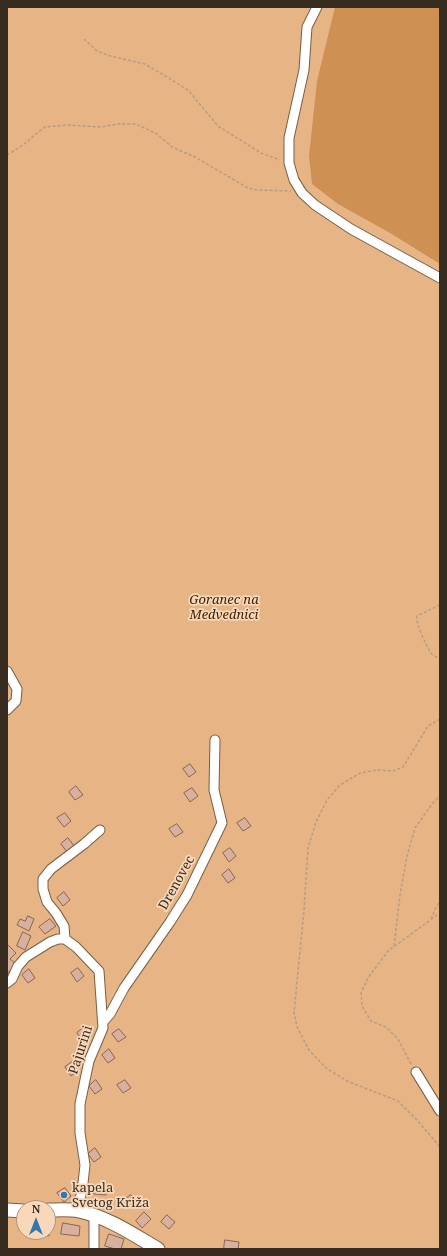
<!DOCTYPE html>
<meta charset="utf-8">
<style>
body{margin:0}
#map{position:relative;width:447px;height:1256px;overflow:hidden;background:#f9d8ba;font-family:"Noto Serif",serif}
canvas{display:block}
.frame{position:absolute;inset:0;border:8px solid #382c20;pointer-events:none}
.north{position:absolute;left:16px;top:1200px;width:40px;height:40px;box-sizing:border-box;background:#f9d8ba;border:1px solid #ac937c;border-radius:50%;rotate:0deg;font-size:11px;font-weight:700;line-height:16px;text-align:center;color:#382c20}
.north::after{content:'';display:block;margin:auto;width:14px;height:18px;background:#3277ad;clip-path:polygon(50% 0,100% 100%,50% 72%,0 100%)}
</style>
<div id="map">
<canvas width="447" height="1256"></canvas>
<div class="frame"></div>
<div class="north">N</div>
</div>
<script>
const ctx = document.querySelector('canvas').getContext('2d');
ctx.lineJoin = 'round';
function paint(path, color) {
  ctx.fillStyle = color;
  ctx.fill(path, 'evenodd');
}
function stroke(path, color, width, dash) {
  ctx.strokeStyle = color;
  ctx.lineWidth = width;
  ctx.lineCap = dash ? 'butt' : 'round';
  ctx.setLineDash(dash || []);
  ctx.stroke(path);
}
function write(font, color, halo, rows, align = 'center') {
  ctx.font = font + ' "Noto Serif",serif';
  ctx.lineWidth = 3.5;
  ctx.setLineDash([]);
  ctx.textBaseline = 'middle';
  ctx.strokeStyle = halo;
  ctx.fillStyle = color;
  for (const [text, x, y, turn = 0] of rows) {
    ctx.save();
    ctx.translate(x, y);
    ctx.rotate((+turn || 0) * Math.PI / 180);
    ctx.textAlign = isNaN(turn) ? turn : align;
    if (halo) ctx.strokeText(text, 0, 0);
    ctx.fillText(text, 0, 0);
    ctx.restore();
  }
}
const green = new Path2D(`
 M7,7H440V1249H7ZM24,1208H48V1232H24Z`);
const forest = new Path2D(`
 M335,7H440V264L390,233L338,204L312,184L309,156L317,81Z`);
const building = new Path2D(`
 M190,764L196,772L189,777L183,769Z
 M76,786L83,795L75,800L69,792Z
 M192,788L198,796L190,802L184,793Z
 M65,813L71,821L64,827L57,818Z
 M245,818L251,826L243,831L237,823Z
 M177,824L183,832L175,837L169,829Z
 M68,838L75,847L67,852L61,844Z
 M230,848L236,856L229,862L223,853Z
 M229,869L235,878L228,883L222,875Z
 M64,892L70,900L63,906L57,898Z
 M28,916L34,919L29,931L17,925L20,919L25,921Z
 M50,919L56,926L45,934L39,927Z
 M23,932L31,936L25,950L17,946Z
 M7,944L16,953L10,959L16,964L7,974Z
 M78,968L84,976L77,982L71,973Z
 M29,969L35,978L28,983L22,975Z
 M84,1027L91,1036L83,1041L77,1033Z
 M119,1029L126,1037L118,1042L112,1034Z
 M109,1049L115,1058L108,1063L102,1055Z
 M72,1062L78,1071L71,1076L65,1067Z
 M96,1080L102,1089L95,1094L89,1086Z
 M125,1080L131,1088L123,1093L117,1085Z
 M95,1148L101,1157L94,1162L88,1154Z
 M95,1185L107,1186L106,1195L94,1194Z
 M65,1188L71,1196L64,1202L57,1193Z
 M131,1195L137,1203L130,1208L124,1200Z
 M144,1212L151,1219L142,1228L136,1221Z
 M167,1215L175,1222L169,1229L161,1222Z
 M63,1223L80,1226L79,1236L61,1234Z
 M48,1224H50L49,1236L35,1234V1232H48Z
 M109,1234L124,1239L121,1249H115L105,1246Z
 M225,1240L239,1242L238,1249H224Z`);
const path = new Path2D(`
 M84,39L97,51L110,56L145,64L167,77L188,90L218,126L261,153L280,160
 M7,155L23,145L37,133L45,127L69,125L101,127L118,124H136L157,134L172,147L195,157L248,188L257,190L291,191
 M440,605L417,616C415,623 427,647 431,653C433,656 437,657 440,659
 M440,719L428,726L403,767L393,771L377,770L360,773L340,785L327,800L316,822L308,848L304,910L294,1013L297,1027L309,1050L326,1068L347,1081L398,1101L417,1120L440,1147
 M431,919L436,907L440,901
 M394,946L400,895L407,856L415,828L430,807L440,795
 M411,1064L398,1039L386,1027L371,1021L362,1006L361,993L368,978L388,951L437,915H440`);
const street = new Path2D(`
 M317,7L307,27L304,70L289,138V163L294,180L302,193L315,205L351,229L440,278
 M7,671L17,689L16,701L7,710
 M65,939L64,926L56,913L47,902L43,889V879L51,869L84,844L100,830
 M7,983L12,979L18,966L26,957L50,942L58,939H65L76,947L99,971L103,1028L89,1061L80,1104V1133L85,1165L83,1183L78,1211
 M103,1022L110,1014L124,988L170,922L187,895L222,823L214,790L215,740
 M416,1072L440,1111
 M94,1249V1215`);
const secondary = new Path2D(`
 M7,1210L24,1211
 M48,1210C58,1210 70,1209 79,1211C108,1217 134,1235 158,1249`);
const markers = [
 [64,1195,4,"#3277ad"]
];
const parkNames = [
 ["Goranec na",224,600],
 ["Medvednici",224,615]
];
const streetNames = [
 ["Drenovec",177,883,-61],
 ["Pajurini",81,1050,-72]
];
const poiNames = [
 ["kapela",72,1188],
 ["Svetog Križa",72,1203]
];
paint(green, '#e7b585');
paint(forest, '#cf9153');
paint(building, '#d8b09e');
stroke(building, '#8a6555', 1);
stroke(street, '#7a5e43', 11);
stroke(secondary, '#7a5e43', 15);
stroke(path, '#b69c85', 1.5, [3, 2]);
stroke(street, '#fff', 9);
stroke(secondary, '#fff', 13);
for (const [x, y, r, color] of markers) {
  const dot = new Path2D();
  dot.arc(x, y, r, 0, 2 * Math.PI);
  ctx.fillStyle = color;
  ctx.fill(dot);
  stroke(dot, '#f9d8ba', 1.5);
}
write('italic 13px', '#3d2408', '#f9d8ba', parkNames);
write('13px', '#382c20', '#f9d8ba', streetNames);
write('13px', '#382c20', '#f9d8ba', poiNames, 'left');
</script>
